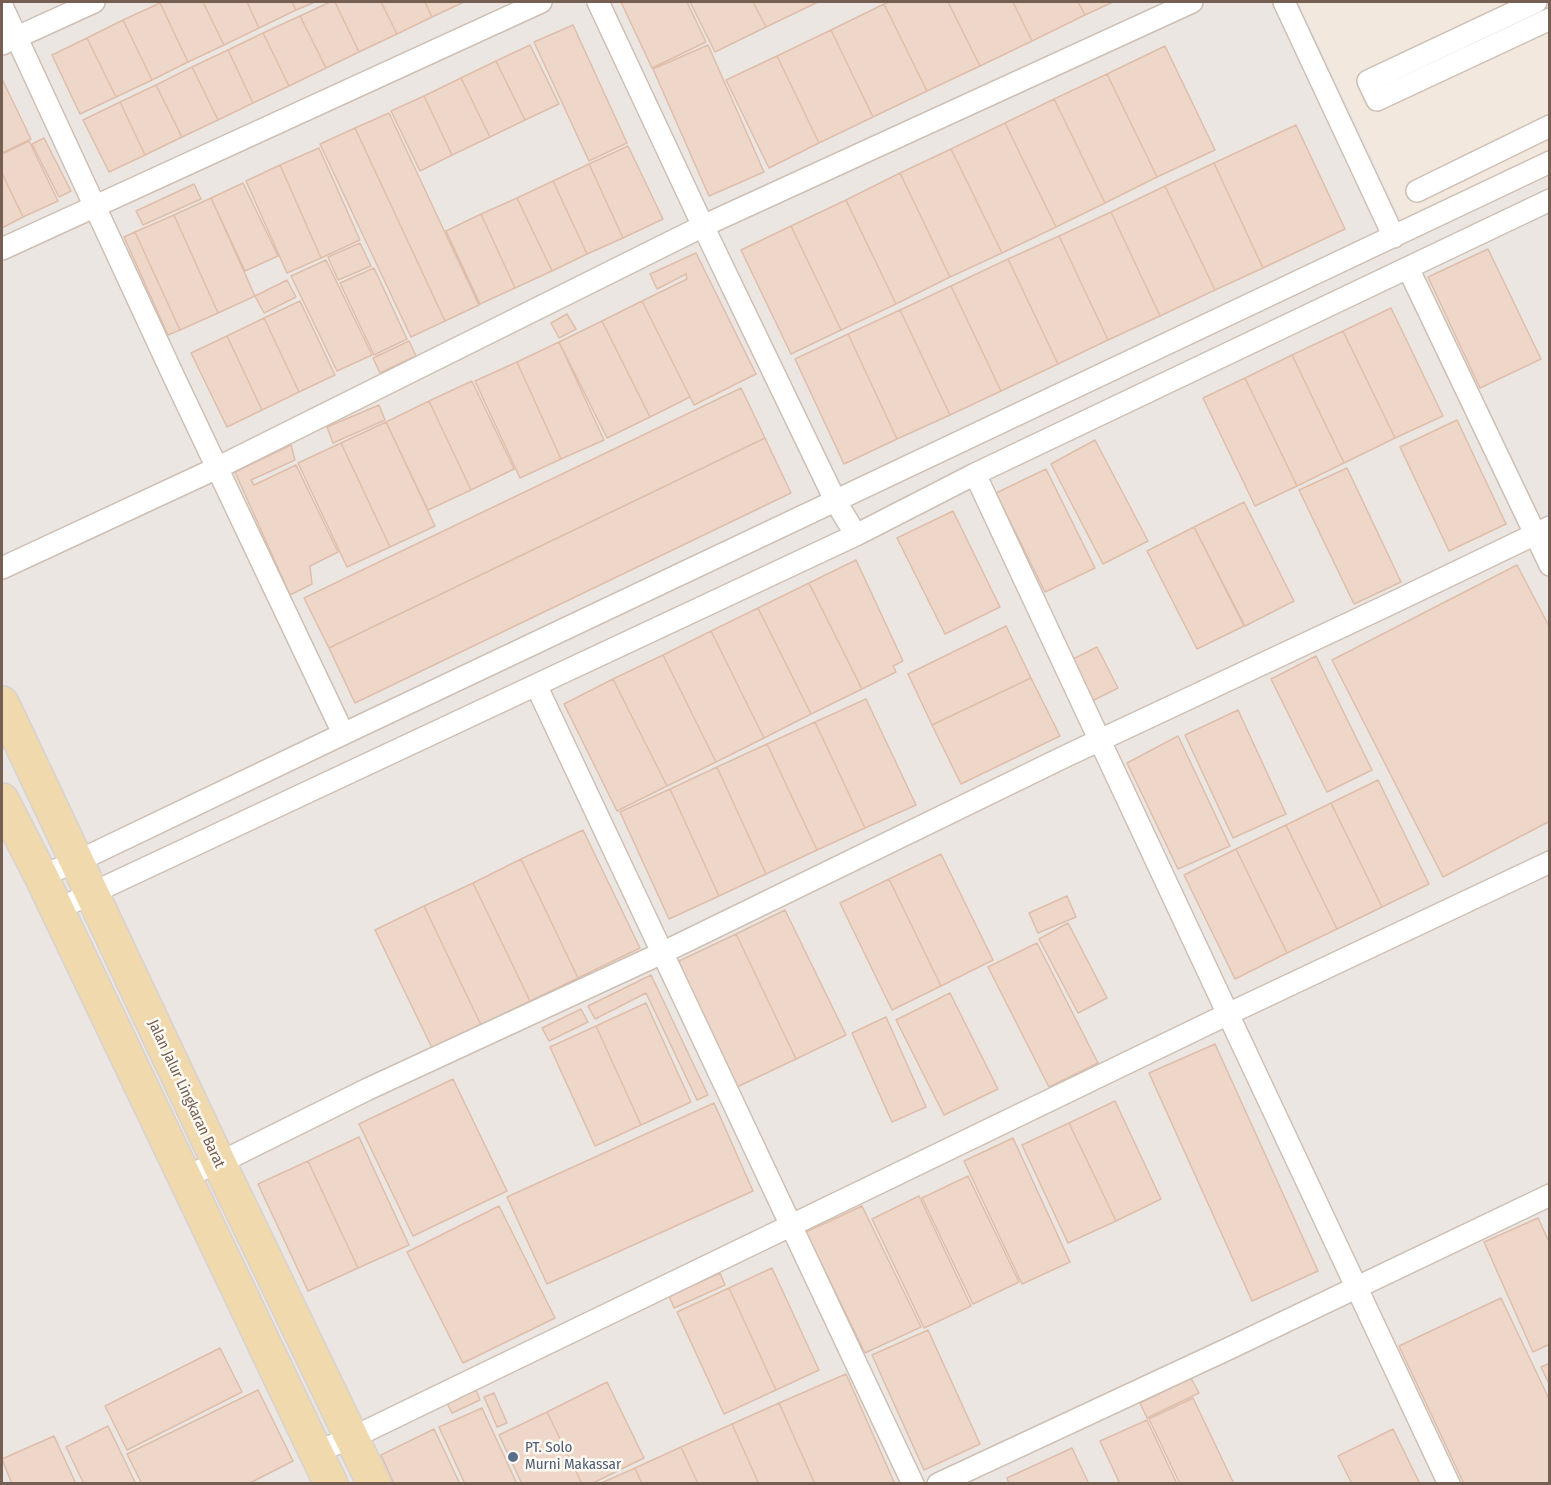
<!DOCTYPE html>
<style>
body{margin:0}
#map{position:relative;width:1551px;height:1485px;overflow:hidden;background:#fbf6ee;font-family:"Fira Sans Condensed",sans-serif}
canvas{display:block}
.frame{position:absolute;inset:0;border:3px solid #755f52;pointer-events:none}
</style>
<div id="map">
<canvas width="1551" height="1485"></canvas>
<div class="frame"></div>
</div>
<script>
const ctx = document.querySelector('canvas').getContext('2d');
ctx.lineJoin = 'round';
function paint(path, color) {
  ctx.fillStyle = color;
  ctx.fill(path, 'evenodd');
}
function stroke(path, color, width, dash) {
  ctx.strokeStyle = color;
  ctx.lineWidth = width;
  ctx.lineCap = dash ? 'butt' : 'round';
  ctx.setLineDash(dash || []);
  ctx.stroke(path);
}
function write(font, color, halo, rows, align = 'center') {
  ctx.font = font + ' "Fira Sans Condensed",sans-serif';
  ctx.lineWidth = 5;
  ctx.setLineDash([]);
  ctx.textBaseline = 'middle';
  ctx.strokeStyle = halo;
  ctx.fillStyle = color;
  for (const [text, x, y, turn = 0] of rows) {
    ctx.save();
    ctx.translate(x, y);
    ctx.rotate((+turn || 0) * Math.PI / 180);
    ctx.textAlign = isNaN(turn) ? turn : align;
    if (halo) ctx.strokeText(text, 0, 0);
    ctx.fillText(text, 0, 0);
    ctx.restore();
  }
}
const residential = new Path2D(`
 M1299,2H1549V151L1404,223Z`);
const industrial = new Path2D(`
 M2,2H1299L1404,223L1549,151V1483L2,1484Z`);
const building = new Path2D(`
 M162,2H203L224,45L188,62L160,3Z
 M203,2H247L259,28L224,45Z
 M247,2H292L296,10L259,28Z
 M292,2H315L296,10Z
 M330,2H335L359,52L326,68L300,16Z
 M335,2H381L397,34L359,52Z
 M381,2H425L432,17L397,34Z
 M425,2H464L432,17Z
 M621,2H687L706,42L652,68Z
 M690,2H753L766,27L715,52Z
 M753,2H818L766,27Z
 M889,2H948L980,66L927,91L884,4Z
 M948,2H1013L1032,41L980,66Z
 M1013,2H1078L1085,15L1032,41Z
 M1078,2H1113L1085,15Z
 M160,3L188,62L152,80L123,20Z
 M884,4L927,91L873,117L831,30Z
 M300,16L326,68L289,86L263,33Z
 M123,20L152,80L116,97L87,38Z
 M573,25L627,143L589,161L534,42Z
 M831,30L873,117L819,143L777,56Z
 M263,33L289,86L253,103L228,50Z
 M87,38L116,97L80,114L52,55Z
 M530,45L559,104L525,120L496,61Z
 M708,45L764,172L709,196L653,69Z
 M1165,46L1215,150L1157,177L1107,74Z
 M228,50L253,103L218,120L192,67Z
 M777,56L819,143L769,168L726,80Z
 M496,61L525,120L490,137L461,78Z
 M192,67L218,120L182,137L156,85Z
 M1107,74L1157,177L1105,203L1054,99Z
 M461,78L490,137L452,155L424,96Z
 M2,81H3L31,139L2,153Z
 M156,85L182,137L145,155L120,102Z
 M424,96L452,155L420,171L391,111Z
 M1054,99L1105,203L1056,227L1005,123Z
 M120,102L145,155L109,172L83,120Z
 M389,113L479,305L445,321L355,128Z
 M1005,123L1056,227L1002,253L951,149Z
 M1296,125L1345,229L1263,268L1214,163Z
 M355,128L445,321L411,337L320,144Z
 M44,138L71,191L59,197L32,144Z
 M29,141L58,201L23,217L2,173V154Z
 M628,146L663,219L623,238L589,164Z
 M319,148L360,240L321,258L280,165Z
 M951,149L1002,253L950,277L900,173Z
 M1214,163L1263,268L1215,290L1165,186Z
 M589,164L623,238L587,254L553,181Z
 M280,165L321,258L287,273L246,181Z
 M2,173L23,217L2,228Z
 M900,173L950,277L896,304L846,200Z
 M553,181L587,254L552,271L517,198Z
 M243,183L278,256L245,271L211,198Z
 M194,184L201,199L143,225L136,211Z
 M1165,186L1215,290L1160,316L1111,212Z
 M211,198L255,296L218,313L174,215Z
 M517,198L552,271L515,288L481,214Z
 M846,200L896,304L841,330L791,226Z
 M1111,212L1160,316L1108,340L1059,236Z
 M481,214L515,288L480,304L446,231Z
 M174,215L218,313L180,330L135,232Z
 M791,226L841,330L791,354L741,250Z
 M135,232L180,330L168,335L124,237Z
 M1059,236L1108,340L1058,364L1008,259Z
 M360,243L371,266L338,280L328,257Z
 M1488,249L1541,359L1480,388L1428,277Z
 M696,253L756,374L694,405L642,301L687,279L686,274L657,289L650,274Z
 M1008,259L1058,364L1001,391L951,286Z
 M326,260L372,355L337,371L291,276Z
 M374,268L407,339L374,355L340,283Z
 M287,280L296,297L264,313L255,296Z
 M951,286L1001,391L950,415L900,310Z
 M300,301L335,375L299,392L264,318Z
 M642,301L690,397L650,417L602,321Z
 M1391,308L1443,416L1395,438L1343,331Z
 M900,310L950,415L897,439L848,334Z
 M567,314L576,329L559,338L551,323Z
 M264,318L299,392L262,410L227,336Z
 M602,321L650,417L607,438L559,342Z
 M1343,331L1395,438L1344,463L1292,355Z
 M848,334L897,439L844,464L795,359Z
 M227,336L262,410L227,427L191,353Z
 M409,341L416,356L380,373L373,358Z
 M559,342L604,440L561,459L517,362Z
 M1292,355L1344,463L1297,486L1245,378Z
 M517,362L561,459L520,478L475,381Z
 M1245,378L1297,486L1255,506L1203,398Z
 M472,381L514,469L471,490L429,401Z
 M741,388L765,438L329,648L304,598Z
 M429,401L471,490L428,510L386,422Z
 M379,405L385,420L333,443L327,427Z
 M1457,420L1506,524L1449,551L1400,447Z
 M386,422L435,526L390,547L341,443Z
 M765,438L791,493L355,703L329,648Z
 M1095,440L1148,541L1103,564L1051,464Z
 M341,443L390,547L347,567L298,463Z
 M291,445L295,460L251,480L254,485L296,465L338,552L310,566L312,584L290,595L235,472Z
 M1347,468L1401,582L1354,604L1299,490Z
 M1046,469L1095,568L1045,592L996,493Z
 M1244,502L1294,601L1245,626L1194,527Z
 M953,511L1000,607L945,634L897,538Z
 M1194,527L1244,626L1197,649L1147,551Z
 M856,560L903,661L893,666L896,672L862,689L809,583Z
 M1517,565L1550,628V821L1443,877L1332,660Z
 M809,583L862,689L811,714L758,608Z
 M758,608L811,714L764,738L711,631Z
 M1006,626L1031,678L932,725L908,674Z
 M711,631L764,738L716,762L663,655Z
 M1097,647L1118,688L1092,701L1071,660Z
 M663,655L716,762L667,786L613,679Z
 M1316,656L1372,770L1327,792L1271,679Z
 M1031,678L1060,736L961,784L932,725Z
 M613,679L667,786L617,811L564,704Z
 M866,699L916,805L865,828L815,722Z
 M1238,710L1286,814L1233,838L1185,735Z
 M815,722L865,828L817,850L767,744Z
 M1178,736L1230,846L1178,869L1127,763Z
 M767,744L817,850L766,874L717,767Z
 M717,767L766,874L719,896L670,789Z
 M1378,780L1429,884L1382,907L1331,803Z
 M670,789L719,896L669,919L620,812Z
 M1331,803L1382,907L1337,929L1286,825Z
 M1286,825L1337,929L1287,953L1236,849Z
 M583,830L640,948L578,978L521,859Z
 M1236,849L1287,953L1235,979L1184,875Z
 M941,854L993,960L941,986L889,879Z
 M521,859L578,978L530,1001L473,883Z
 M889,879L941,986L892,1010L840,903Z
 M473,883L530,1001L481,1025L424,906Z
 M1067,896L1076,917L1038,933L1029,913Z
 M424,906L481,1025L432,1048L375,930Z
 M785,910L846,1035L796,1059L736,934Z
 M1068,923L1107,998L1078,1013L1039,939Z
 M736,934L796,1059L737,1087L677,962Z
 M1037,943L1098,1063L1049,1087L988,967Z
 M651,975L708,1095L697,1100L646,993L595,1019L588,1006Z
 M950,993L998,1089L944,1115L896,1020Z
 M646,1003L691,1102L641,1125L596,1026Z
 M581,1009L588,1022L549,1041L542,1028Z
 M886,1017L926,1107L892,1122L852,1033Z
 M596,1026L641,1125L595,1146L550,1047Z
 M1215,1044L1318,1271L1252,1301L1149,1073Z
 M453,1079L507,1191L413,1236L359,1124Z
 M1115,1101L1161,1199L1116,1221L1069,1123Z
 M714,1103L753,1191L547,1284L507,1197Z
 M1069,1123L1116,1221L1068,1243L1022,1145Z
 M359,1137L409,1245L358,1268L308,1161Z
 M1013,1138L1070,1262L1022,1284L964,1161Z
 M308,1161L358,1268L308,1291L258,1184Z
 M968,1176L1019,1282L973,1304L922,1198Z
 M919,1196L971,1306L924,1328L872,1219Z
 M499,1206L555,1318L463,1363L407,1252Z
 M862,1206L921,1327L865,1353L806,1232Z
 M1538,1218L1550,1244V1344L1533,1352L1484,1242Z
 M772,1268L819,1370L776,1390L729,1288Z
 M720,1273L725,1285L674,1308L669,1296Z
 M729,1288L776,1390L724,1414L677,1312Z
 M1501,1298L1550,1401V1484H1464L1399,1346Z
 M928,1330L980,1444L924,1470L872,1355Z
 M220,1348L242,1392L127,1450L105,1406Z
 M1550,1363V1386L1541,1367Z
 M846,1374L895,1484H815L779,1403Z
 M1191,1378L1199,1393L1147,1418L1140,1403Z
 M607,1382L644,1458L591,1484H582L547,1412Z
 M258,1390L293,1461L248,1484H142L127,1454Z
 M476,1390L480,1400L452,1413L447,1403Z
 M494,1393L507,1423L497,1427L484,1397Z
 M1193,1398L1234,1484H1180L1149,1419Z
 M779,1403L815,1484H759L732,1424Z
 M482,1408L517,1484H465L439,1427Z
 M547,1412L582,1484H522L499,1435Z
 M1147,1420L1177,1484H1120L1100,1441Z
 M732,1424L759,1484H698L681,1447Z
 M108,1426L136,1484H84L66,1447Z
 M434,1429L460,1484H394L381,1455Z
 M1393,1429L1420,1484H1352L1338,1456Z
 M54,1436L76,1484H12L2,1459Z
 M681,1447L698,1484H642L635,1468Z
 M1072,1448L1089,1484H1009L1007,1478Z
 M635,1468L642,1484H599Z`);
const street = new Path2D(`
 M598,2L703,226L836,502L856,535
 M1284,2L1394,237
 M1536,2L1368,81L1377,100L1550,19
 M2,6L173,375L343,733
 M2,44L94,2
 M1417,191L1550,126
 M2,249L541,2
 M1408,268L1550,565
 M975,474C1058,654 1143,833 1227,1012C1302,1169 1374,1327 1449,1484
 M2,568L217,468L703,226L1192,2
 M536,685L913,1484
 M41,876L78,861C567,625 1060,398 1550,162
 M56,910L856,535L975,474L1550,200
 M185,1176L219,1163L368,1089L662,953L1066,756L1388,605L1550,527
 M317,1452L362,1433L1228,1014L1550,862
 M938,1484L1230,1348L1550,1195`);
const primary = new Path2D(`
 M2,703L219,1163L374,1484
 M2,800L41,876L331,1484`);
const markers = [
 [513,1457,6,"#5c6f8a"]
];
const streetNames = [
 ["Jalan Jalur Lingkaran Barat",186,1094,65]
];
const serviceNames = [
 ["PT. Solo",525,1448],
 ["Murni Makassar",525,1465]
];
paint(residential, '#f2e8dd');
paint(industrial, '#ece6e2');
paint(building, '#eed7c8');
stroke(building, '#debeaa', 1.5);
stroke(street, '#cdbfb4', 24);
stroke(primary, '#d8d2cf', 36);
stroke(street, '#fff', 21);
stroke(primary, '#f1d9ae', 33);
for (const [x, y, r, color] of markers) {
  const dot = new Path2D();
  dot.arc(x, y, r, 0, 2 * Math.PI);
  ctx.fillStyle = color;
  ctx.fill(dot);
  stroke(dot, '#fefaf4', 2);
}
write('15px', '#755f52', '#fefaf4', streetNames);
write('15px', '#4e5e75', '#fefaf4', serviceNames, 'left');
</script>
